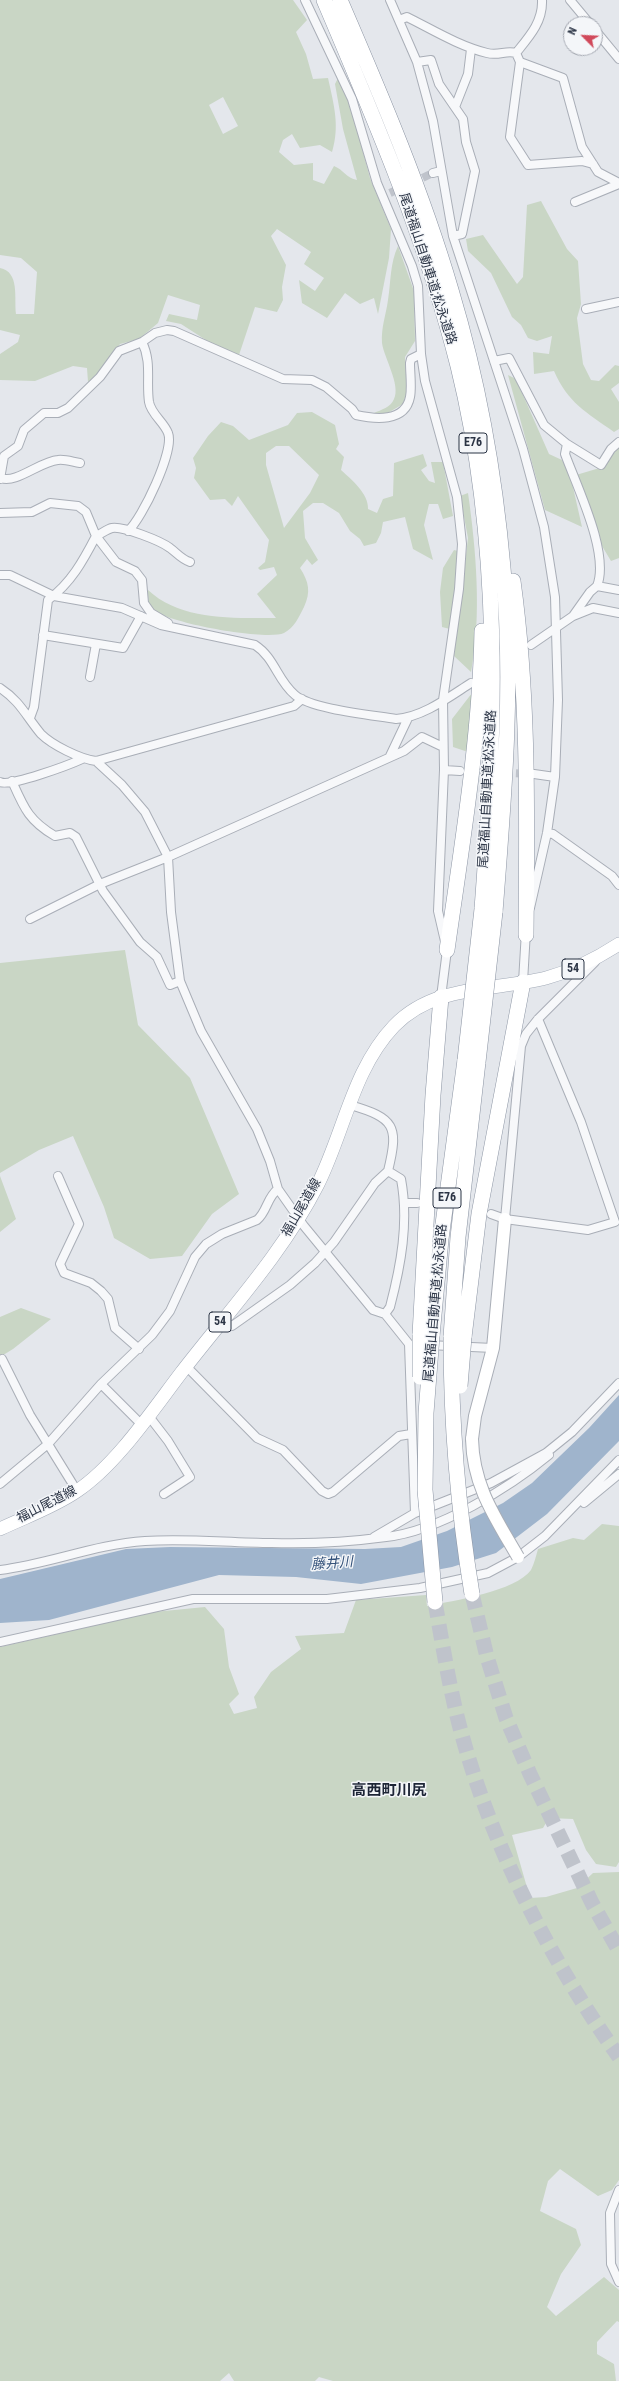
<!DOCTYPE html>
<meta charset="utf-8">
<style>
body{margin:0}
#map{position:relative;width:619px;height:2381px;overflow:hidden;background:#e4e7ec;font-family:"Roboto Condensed",sans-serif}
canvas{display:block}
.north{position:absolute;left:563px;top:16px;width:40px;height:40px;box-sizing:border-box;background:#f4f6f9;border:1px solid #a4a8b1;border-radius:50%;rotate:294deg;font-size:11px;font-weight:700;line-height:16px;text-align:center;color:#2b3445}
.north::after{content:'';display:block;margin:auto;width:14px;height:18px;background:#d1495b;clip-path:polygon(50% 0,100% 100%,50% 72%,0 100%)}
</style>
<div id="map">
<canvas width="619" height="2381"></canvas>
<div class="north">N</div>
</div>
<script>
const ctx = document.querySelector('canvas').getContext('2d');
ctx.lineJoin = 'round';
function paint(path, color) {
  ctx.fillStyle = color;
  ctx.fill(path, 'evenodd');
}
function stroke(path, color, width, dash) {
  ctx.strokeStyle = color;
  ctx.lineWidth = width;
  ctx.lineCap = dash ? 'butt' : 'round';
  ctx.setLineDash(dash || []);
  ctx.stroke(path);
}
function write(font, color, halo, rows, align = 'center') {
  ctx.font = font + ' "Roboto Condensed","Noto Sans JP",sans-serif';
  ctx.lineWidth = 3;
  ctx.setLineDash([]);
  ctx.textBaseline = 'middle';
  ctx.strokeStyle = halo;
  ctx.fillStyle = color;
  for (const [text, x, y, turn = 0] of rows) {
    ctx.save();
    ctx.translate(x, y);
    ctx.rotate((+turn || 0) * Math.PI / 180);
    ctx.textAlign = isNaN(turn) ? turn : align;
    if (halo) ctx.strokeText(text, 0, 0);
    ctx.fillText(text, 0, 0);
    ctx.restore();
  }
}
const green = new Path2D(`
 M0,0H293L307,20L296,32L306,54L313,79L328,78C334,105 340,126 332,152L320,145L300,148L292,134L283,140L279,152L294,165L313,163V180L324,184L334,166C344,170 346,178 357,180L343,129L335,84L338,78L350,104L370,178L391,229L389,258L378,314L374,298L360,304L345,293L327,318L302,303L299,280L315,291L324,278L304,264L311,252L277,229L271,236L286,265L282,287L283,300L277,312L255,307L239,355L212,344L181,324L166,321L169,314L197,320L200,305L168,295L158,323L139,339L120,344L98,374L88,382L87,368L73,366L35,381L0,380V354L18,342L20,335L0,330V268C20,272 14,298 16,314H34L37,272L21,258L0,255ZM223,97L238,126L223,134L209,105Z
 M541,201L567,249L578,261L581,304L577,318L583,364L591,380L599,381L615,365L619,366V383L611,389L619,402V429L614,432C586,412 568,403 554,371L534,374L533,352L549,354L552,336L537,341L528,338L521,325L512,317L491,273L468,251L466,239L483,235L517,284L523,277L527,205Z
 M398,246L414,291L415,341L405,357L407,392L403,404L381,417L373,415L374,413C381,410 391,407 394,399C401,385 384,358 382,343C381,327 386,315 388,300C391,281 390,263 398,246Z
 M508,375L516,379L549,454L562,460L570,474L582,527L545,510Z
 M312,412L335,425L339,444L336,449L344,457L341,470C351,479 369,494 368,509L377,513L383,499L393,496L394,463L423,454L427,466L421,470L429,481L435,483L431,462H443L453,516L443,519L438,504H429L424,525L433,560L413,549L405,517L383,522L381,533L376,543L364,546L360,539L350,531L339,513L323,503H313L303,511L305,538L318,560L312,565L307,559L300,568C309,582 311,592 304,607C299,617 294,628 284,633C266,641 168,623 154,610C148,605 148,597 148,590C181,621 234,618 276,618L257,594L277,575L274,567L260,570L258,568L265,562L269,540L238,496L232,506L225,499L210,500L194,478L196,468L193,458L208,436L221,422L233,426L249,440L288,425L297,413ZM276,446H289L319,475L310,493L284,528L266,465V453Z
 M619,445V558L611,561L602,546L576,475L603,467Z
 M468,493C476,549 482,616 471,672L454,656L468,538L460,496Z
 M454,550L458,551L457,584L450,629L442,627L440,592L443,568Z
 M472,693L468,752L453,747L452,719Z
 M125,950L138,1025L190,1078L239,1194L212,1214L182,1256L150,1259L114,1238L104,1207L73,1136L39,1150L0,1173V963Z
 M0,1176L16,1219L0,1232Z
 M21,1308L51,1319L13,1349L0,1357V1317Z
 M602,1524L619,1526V1862L616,1867L596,1864L586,1850L573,1819L549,1818L543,1828L512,1835L530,1898L546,1897L577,1888L593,1873L619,1872V2180L612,2190L598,2196L560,2169L548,2181L540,2211L576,2229L581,2245L561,2274L547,2307L556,2316L604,2277L619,2290V2322L617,2321L597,2342V2354L614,2364L616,2381H333L319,2377L315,2381H234L229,2373L220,2381H0V1647L154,1612L205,1607L224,1629L229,1667L239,1694L229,1704L234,1714L257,1708L254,1697L271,1672L301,1649L295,1636L344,1633L356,1600L426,1595L427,1606C453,1601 516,1591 531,1570C534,1564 536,1556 538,1549L573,1538L584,1540Z`);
const water = new Path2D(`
 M619,1395V1441L547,1514L496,1553L452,1567L361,1584L296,1577L219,1575L49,1620L0,1623V1579L126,1549L170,1547L365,1549L401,1547L447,1531L503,1503L532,1483L589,1428Z`);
const streetTunnel = new Path2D(`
 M390,193L433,173
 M468,771L529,774`);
const highwayTunnel = new Path2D(`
 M472,1594L487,1657L506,1718L530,1774L592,1903L619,1951
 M435,1602C443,1647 450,1692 462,1735C493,1849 551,1961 619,2057`);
const street = new Path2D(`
 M305,0L352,99L377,183L412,266L418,286L421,354L425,381L457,497L462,544L459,589L443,700L444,770L438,911L447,950L441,997
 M390,0L417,62L433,121L453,236L523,449L544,527L555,597L558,700L555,777L547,833L530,908
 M570,0L590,24
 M399,20L407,17C433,30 459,46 487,53C499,56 506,50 516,53L520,62L563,78L582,147L598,172L619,183
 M595,30L619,59
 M516,53C529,37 543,22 542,0
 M417,62L431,60L439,84L463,119L466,142L475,171L462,234L453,236
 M520,62L510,137L528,165L582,161L593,164
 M455,107L468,74L471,49
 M433,173L441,171
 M575,202L619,184
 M586,309L619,302
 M494,361L509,358L544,425L567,444L601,465L611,449L619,442
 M567,444L565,454C577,487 610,554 597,586
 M1,478C16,484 41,461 58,460C65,459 73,462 80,463
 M0,479L4,456L18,446L24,430L44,413H58L68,408L100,377L119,351L142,342L155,333L167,330L174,331L283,379L312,380L326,387L352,409L356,415C374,419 405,423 410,397C412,387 410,374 410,363L411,359L421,354
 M0,513L32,512L50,503L78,506L86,512L96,536C83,561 71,583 48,600L34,707L30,718
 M128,531C142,519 175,450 168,433C164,422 151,414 149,402C146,381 152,362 142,342
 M0,575H10L54,596L122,608L161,625L255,645C275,658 277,680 295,695C311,709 372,715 396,719C423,717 449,697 471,683
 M573,616L590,592L597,586L619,590
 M168,623L151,613L144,603L142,580L135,571L116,562L96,536C101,534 107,529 112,528C123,526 161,541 170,548C177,553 181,559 190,562
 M43,635L123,648L141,616
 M531,645L573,616L593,608L619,613
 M90,677L96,644
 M0,688C20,701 26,716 41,734C52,745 80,759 96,761L294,706L302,699
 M390,756L408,718
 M96,761L122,785L145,812L168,857L171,912L180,981L201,1031L257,1129L270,1161L278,1189L304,1226L373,1310L385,1314L409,1344L415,1513
 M444,770L460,771
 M534,774L555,777
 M12,781C24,808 29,821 55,836L70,833L76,837L103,891L140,942L157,957L170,985L180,981
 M0,782C10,787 69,765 82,759
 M547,833L553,834L612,876L619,885
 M30,919L100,884L168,857L404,751L422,737L443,747
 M523,982L526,931
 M350,1105C395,1118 399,1126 388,1171
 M58,1176L79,1224L60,1264L64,1273L91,1283L101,1291L108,1299L115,1328L139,1349
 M405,1203H417
 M491,1214L505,1219L588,1230L615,1222L581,1122L538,1019
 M505,1219L521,1046L526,1034L538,1019L595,962
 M222,1320L232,1326L290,1285L315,1263L334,1242L375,1183L388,1171L401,1179C409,1222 401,1265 390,1307L385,1314
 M428,1345L493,1348
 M2,1359L30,1415L77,1491
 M186,1366L257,1438L283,1450L322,1491L328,1494L333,1492L399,1436L411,1434
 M101,1384L141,1424
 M148,1415L168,1441L190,1477L164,1494
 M0,1484L48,1444L101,1384L152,1335L170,1311L195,1257L206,1244L222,1234L257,1220C267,1212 267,1197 278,1189
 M584,1503L619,1474
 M374,1537L415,1513L491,1483L546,1453L572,1432L619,1383
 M0,1570C49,1564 96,1544 145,1541C187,1538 230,1543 272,1543C310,1544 349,1542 386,1537C439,1531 509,1488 549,1455L546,1453
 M0,1642L193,1599H327L420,1588L488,1573L518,1557L545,1536L619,1460
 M619,2190L610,2213L611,2264L619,2282`);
const secondary = new Path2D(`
 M472,1439L475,1416L493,1348L505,1219`);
const primary = new Path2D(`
 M0,1529C25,1517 54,1507 77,1491C116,1465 152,1411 181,1373C228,1312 283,1253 318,1184C344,1132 353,1069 394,1026C434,984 494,991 546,978C572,971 596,959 619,944`);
const highway = new Path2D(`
 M324,0C375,120 426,239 458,366C502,544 496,729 482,909
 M340,0C381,95 422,191 451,290C478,380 495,475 503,568C514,682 504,798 495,912
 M513,581C529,697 527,817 526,935
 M447,950C462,844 480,738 482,631
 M420,1335L433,1095L441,997
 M432,1336L441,1239L465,1060
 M451,1337L458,1237L478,1062
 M464,1337L479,1214L523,982`);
const secondaryBridge = new Path2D(`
 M472,1439C473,1486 495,1517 518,1557`);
const highwayBridge = new Path2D(`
 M465,1060L482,909
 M478,1062L495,912
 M420,1335V1377
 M432,1336L426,1413L425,1490L435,1602
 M451,1337C451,1424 458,1509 472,1594
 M460,1386L464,1337`);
const shields = [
 [473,443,28],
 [573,969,22],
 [447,1198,28],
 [220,1322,22]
];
const shieldNames = [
 ["E76",473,443],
 ["54",573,969],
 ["E76",447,1198],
 ["54",220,1322]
];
const streetNames = [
 ["尾道福山自動車道;松永道路",427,269,72],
 ["尾道福山自動車道;松永道路",488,789,-87],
 ["福山尾道線",302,1208,-60],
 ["尾道福山自動車道;松永道路",436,1303,-85],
 ["福山尾道線",47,1505,-27]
];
const waterNames = [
 ["藤井川",332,1564,-4]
];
const quarterNames = [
 ["高西町川尻",389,1791]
];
paint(green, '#c9d6c5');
paint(water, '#9fb4cc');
stroke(streetTunnel, '#bfc3cb', 8, [8, 4]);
stroke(highwayTunnel, '#bfc3cb', 15, [15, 8]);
stroke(street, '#a9aeb7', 10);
stroke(secondary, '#a9aeb7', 14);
stroke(primary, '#a3abb8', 14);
stroke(highway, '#8b94a3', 16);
stroke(street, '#f7f8fa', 8);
stroke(secondary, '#fff', 12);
stroke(primary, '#fff', 13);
stroke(highway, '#fff', 15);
stroke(secondaryBridge, '#a9aeb7', 14, []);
stroke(highwayBridge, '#8b94a3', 16, []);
stroke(secondaryBridge, '#fff', 12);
stroke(highwayBridge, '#fff', 15);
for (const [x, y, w] of shields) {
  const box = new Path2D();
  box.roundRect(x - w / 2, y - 10, w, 20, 3);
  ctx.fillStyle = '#f4f6f9';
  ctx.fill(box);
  stroke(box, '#2b3445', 1);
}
write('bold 12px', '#2b3445', null, shieldNames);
write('13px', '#2b3445', '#f4f6f9', streetNames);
write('italic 14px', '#34527a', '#f4f6f9', waterNames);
write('bold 15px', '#1d2536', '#f4f6f9', quarterNames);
</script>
